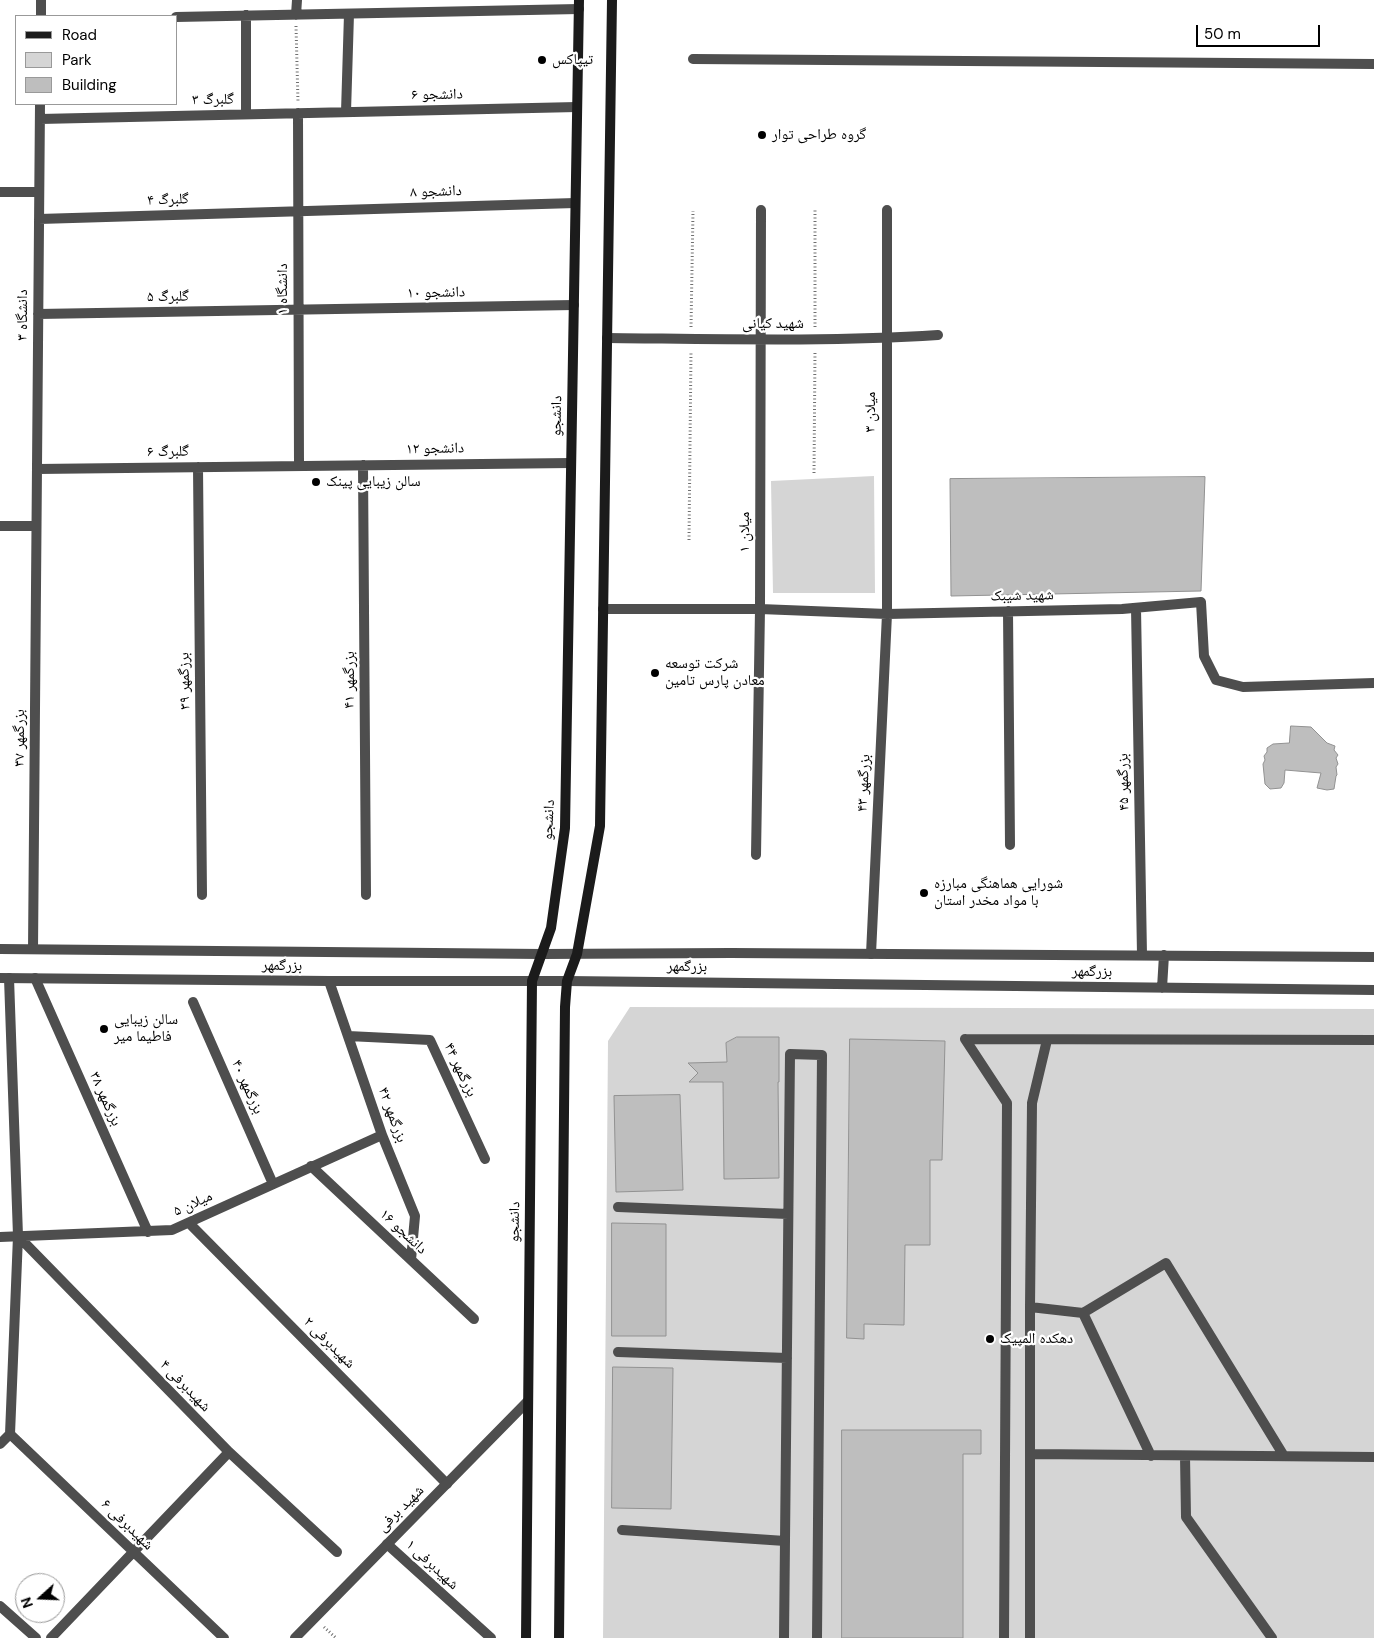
<!DOCTYPE html>
<meta charset="utf-8">
<style>
body{margin:0}
#map{position:relative;width:1374px;height:1638px;overflow:hidden;background:#fff;font-family:"DM Sans",sans-serif}
canvas{display:block}
.legend{position:absolute;left:15px;top:15px;width:162px;height:90px;box-sizing:border-box;background:#fff;border:1px solid #999;margin:0;padding:6px 9px;list-style:none;font-size:15px;color:#000}
.legend li{display:flex;align-items:center;gap:10px;height:25px}
.legend b{width:25px;border:1px solid #999}
.north{position:absolute;left:15px;top:1573px;width:50px;height:50px;box-sizing:border-box;background:#fff;border:1px solid #999;border-radius:50%;rotate:250deg;font-size:14px;font-weight:700;line-height:20px;text-align:center;color:#000}
.north::after{content:'';display:block;margin:auto;width:18px;height:22px;background:#000;clip-path:polygon(50% 0,100% 100%,50% 72%,0 100%)}
.scale{position:absolute;left:1196px;top:25px;width:124px;height:22px;box-sizing:border-box;border:2px solid #000;border-top:0;padding-left:6px;font-size:15px;line-height:18px;white-space:nowrap;color:#000;-webkit-text-stroke:4px #fff;paint-order:stroke}
</style>
<div id="map">
<canvas width="1374" height="1638"></canvas>
<ul class="legend">
<li><b style="height:6px;background:#1b1b1b"></b>Road</li>
<li><b style="height:14px;background:#d5d5d5"></b>Park</li>
<li><b style="height:14px;background:#bebebe"></b>Building</li>
</ul>
<div class="north">N</div>
<div class="scale">50 m</div>
</div>
<script>
const ctx = document.querySelector('canvas').getContext('2d');
ctx.lineJoin = 'round';
function paint(path, color) {
  ctx.fillStyle = color;
  ctx.fill(path, 'evenodd');
}
function stroke(path, color, width, dash) {
  ctx.strokeStyle = color;
  ctx.lineWidth = width;
  ctx.lineCap = dash ? 'butt' : 'round';
  ctx.setLineDash(dash || []);
  ctx.stroke(path);
}
function write(font, color, halo, rows, align = 'center') {
  ctx.font = font + ' "DM Sans","Noto Naskh Arabic",sans-serif';
  ctx.lineWidth = 4.5;
  ctx.setLineDash([]);
  ctx.textBaseline = 'middle';
  ctx.strokeStyle = halo;
  ctx.fillStyle = color;
  for (const [text, x, y, turn = 0] of rows) {
    ctx.save();
    ctx.translate(x, y);
    ctx.rotate((+turn || 0) * Math.PI / 180);
    ctx.textAlign = isNaN(turn) ? turn : align;
    if (halo) ctx.strokeText(text, 0, 0);
    ctx.fillText(text, 0, 0);
    ctx.restore();
  }
}
const green = new Path2D(`
 M874,476L875,593H773L771,481Z
 M630,1007L1374,1009V1638H603L608,1041Z`);
const building = new Path2D(`
 M1205,477L1201,591L951,596L950,479Z
 M1291,726L1311,727L1327,743L1335,746L1334,750L1338,755L1336,758L1338,764L1336,767L1337,775L1336,776L1334,789L1327,790L1317,788L1321,773L1285,770L1284,783L1281,788L1270,789L1265,784L1263,764L1265,760L1264,756L1267,752V748L1273,744L1289,743Z
 M737,1037H779V1082H778L779,1178L724,1179L723,1082H689L698,1073L688,1063L727,1062L726,1043Z
 M850,1039L945,1041L942,1160H930V1245H905L904,1325L864,1324V1339L847,1338Z
 M680,1095L683,1190L616,1192L614,1096Z
 M612,1223L666,1224V1336H612Z
 M613,1367L673,1368L671,1509L612,1508Z
 M842,1430H981V1454H963V1638H842Z`);
const path = new Path2D(`
 M296,26L298,102
 M691,327L693,211
 M815,327V208
 M814,473L815,351
 M689,540L691,351
 M324,1627L336,1638`);
const service = new Path2D(`
 M693,59L1374,64
 M965,1039L1007,1103L1004,1638
 M965,1039L1374,1040
 M618,1207L788,1214
 M1030,1307L1083,1313
 M618,1352L787,1358
 M1031,1454L1374,1457
 M1151,1456L1083,1313L1166,1263L1284,1456
 M1185,1456L1186,1517L1272,1638
 M622,1530L785,1541
 M784,1638L790,1054L822,1055L817,1638
 M1030,1638V1307L1032,1103L1047,1040`);
const minor = new Path2D(`
 M246,15V114
 M296,15L297,0
 M41,16V0
 M176,17L579,9
 M346,112L349,14
 M298,113L299,466
 M40,119L577,107
 M0,192H39
 M39,219L575,203
 M38,314L574,305
 M607,338C717,339 828,342 938,335
 M363,465L366,895
 M198,467L202,895
 M37,469L571,463
 M0,526H36
 M1136,608L1142,955
 M603,609H760L887,614L1122,609L1201,602L1204,656L1216,680L1243,687L1374,683
 M1008,611L1010,845
 M756,855L760,609L761,210
 M33,949L40,104
 M871,954L887,614V210
 M35,978L148,1232
 M329,981L382,1135L415,1216L411,1260
 M193,1002L273,1184
 M348,1036L430,1040L485,1159
 M311,1166L474,1319
 M189,1223L447,1484
 M18,1236L229,1452L337,1552
 M0,1237L172,1230L382,1135
 M10,1434L224,1638
 M0,1444L10,1434L18,1236L9,978
 M387,1544L491,1638
 M0,1606L36,1638
 M51,1638L229,1452`);
const tertiary = new Path2D(`
 M0,949L542,954L731,953L1374,957
 M0,978L329,981H567L1374,990
 M1162,988L1164,955
 M295,1638L528,1401`);
const secondary = new Path2D(`
 M526,1638L532,981L551,928L565,828L579,0
 M559,1638L565,1007L567,981L577,954L600,826L612,0`);
const markers = [
 [542,60,5,"#000"],
 [762,135,5,"#000"],
 [316,482,5,"#000"],
 [655,673,5,"#000"],
 [924,893,5,"#000"],
 [104,1029,5,"#000"],
 [990,1339,5,"#000"]
];
const poiNames = [
 ["تیپاکس",552,60],
 ["گروه طراحی توار",772,135],
 ["سالن زیبایی پینک",326,482],
 ["شرکت توسعه",665,664],
 ["معادن پارس تامین",665,681],
 ["شورایی هماهنگی مبارزه",934,884],
 ["با مواد مخدر استان",934,901],
 ["سالن زیبایی",114,1020],
 ["فاطیما میر",114,1037],
 ["دهکده المپیک",1000,1339]
];
const streetNames = [
 ["دانشجو ۶",437,95,-1],
 ["گلبرگ ۳",213,100,-1],
 ["دانشجو ۸",436,192,-2],
 ["گلبرگ ۴",168,200,-2],
 ["دانشگاه ۱",283,289,-90],
 ["دانشجو ۱۰",436,293,-1],
 ["گلبرگ ۵",168,297,-1],
 ["دانشگاه ۳",23,315,-90],
 ["شهید کیانی",773,324],
 ["میلان ۳",871,412,-90],
 ["دانشجو",557,416,-89],
 ["دانشجو ۱۲",435,449,-1],
 ["گلبرگ ۶",168,452,-1],
 ["میلان ۱",745,532,-90],
 ["شهید شیبک",1022,596,-1],
 ["بزرگمهر ۴۱",350,680,-90],
 ["برزگمهر ۳۹",185,681,-91],
 ["بزرگمهر ۳۷",20,738,-90],
 ["بزرگمهر ۴۵",1124,782,-91],
 ["بزرگمهر ۴۳",864,783,-87],
 ["دانشجو",549,820,-87],
 ["بزرگمهر",282,966,1],
 ["بزرگمهر",687,967,1],
 ["بزرگمهر",1092,972,1],
 ["بزرگمهر ۴۴",460,1070,65],
 ["بزرگمهر ۴۰",247,1087,66],
 ["بزرگمهر ۳۸",105,1099,66],
 ["بزرگمهر ۴۲",392,1115,70],
 ["میلان ۵",193,1204,-24],
 ["دانشجو",515,1222,-89],
 ["دانشجو ۱۶",403,1232,43],
 ["شهیدبرفی ۲",329,1343,45],
 ["شهیدبرفی ۴",185,1386,46],
 ["شهید برفی",401,1509,-45],
 ["شهیدبرفی ۶",127,1525,44],
 ["شهیدبرفی ۱",432,1565,43]
];
paint(green, '#d5d5d5');
paint(building, '#bebebe');
stroke(building, '#929292', 1);
stroke(path, '#707070', 3, [1, 2.5]);
stroke(service, '#4e4e4e', 10);
stroke(minor, '#4e4e4e', 10);
stroke(tertiary, '#4e4e4e', 10);
stroke(secondary, '#1b1b1b', 10);
for (const [x, y, r, color] of markers) {
  const dot = new Path2D();
  dot.arc(x, y, r, 0, 2 * Math.PI);
  ctx.fillStyle = color;
  ctx.fill(dot);
  stroke(dot, '#fff', 2);
}
write('15px', '#000', '#fff', poiNames, 'left');
write('15px', '#000', '#fff', streetNames);
</script>
